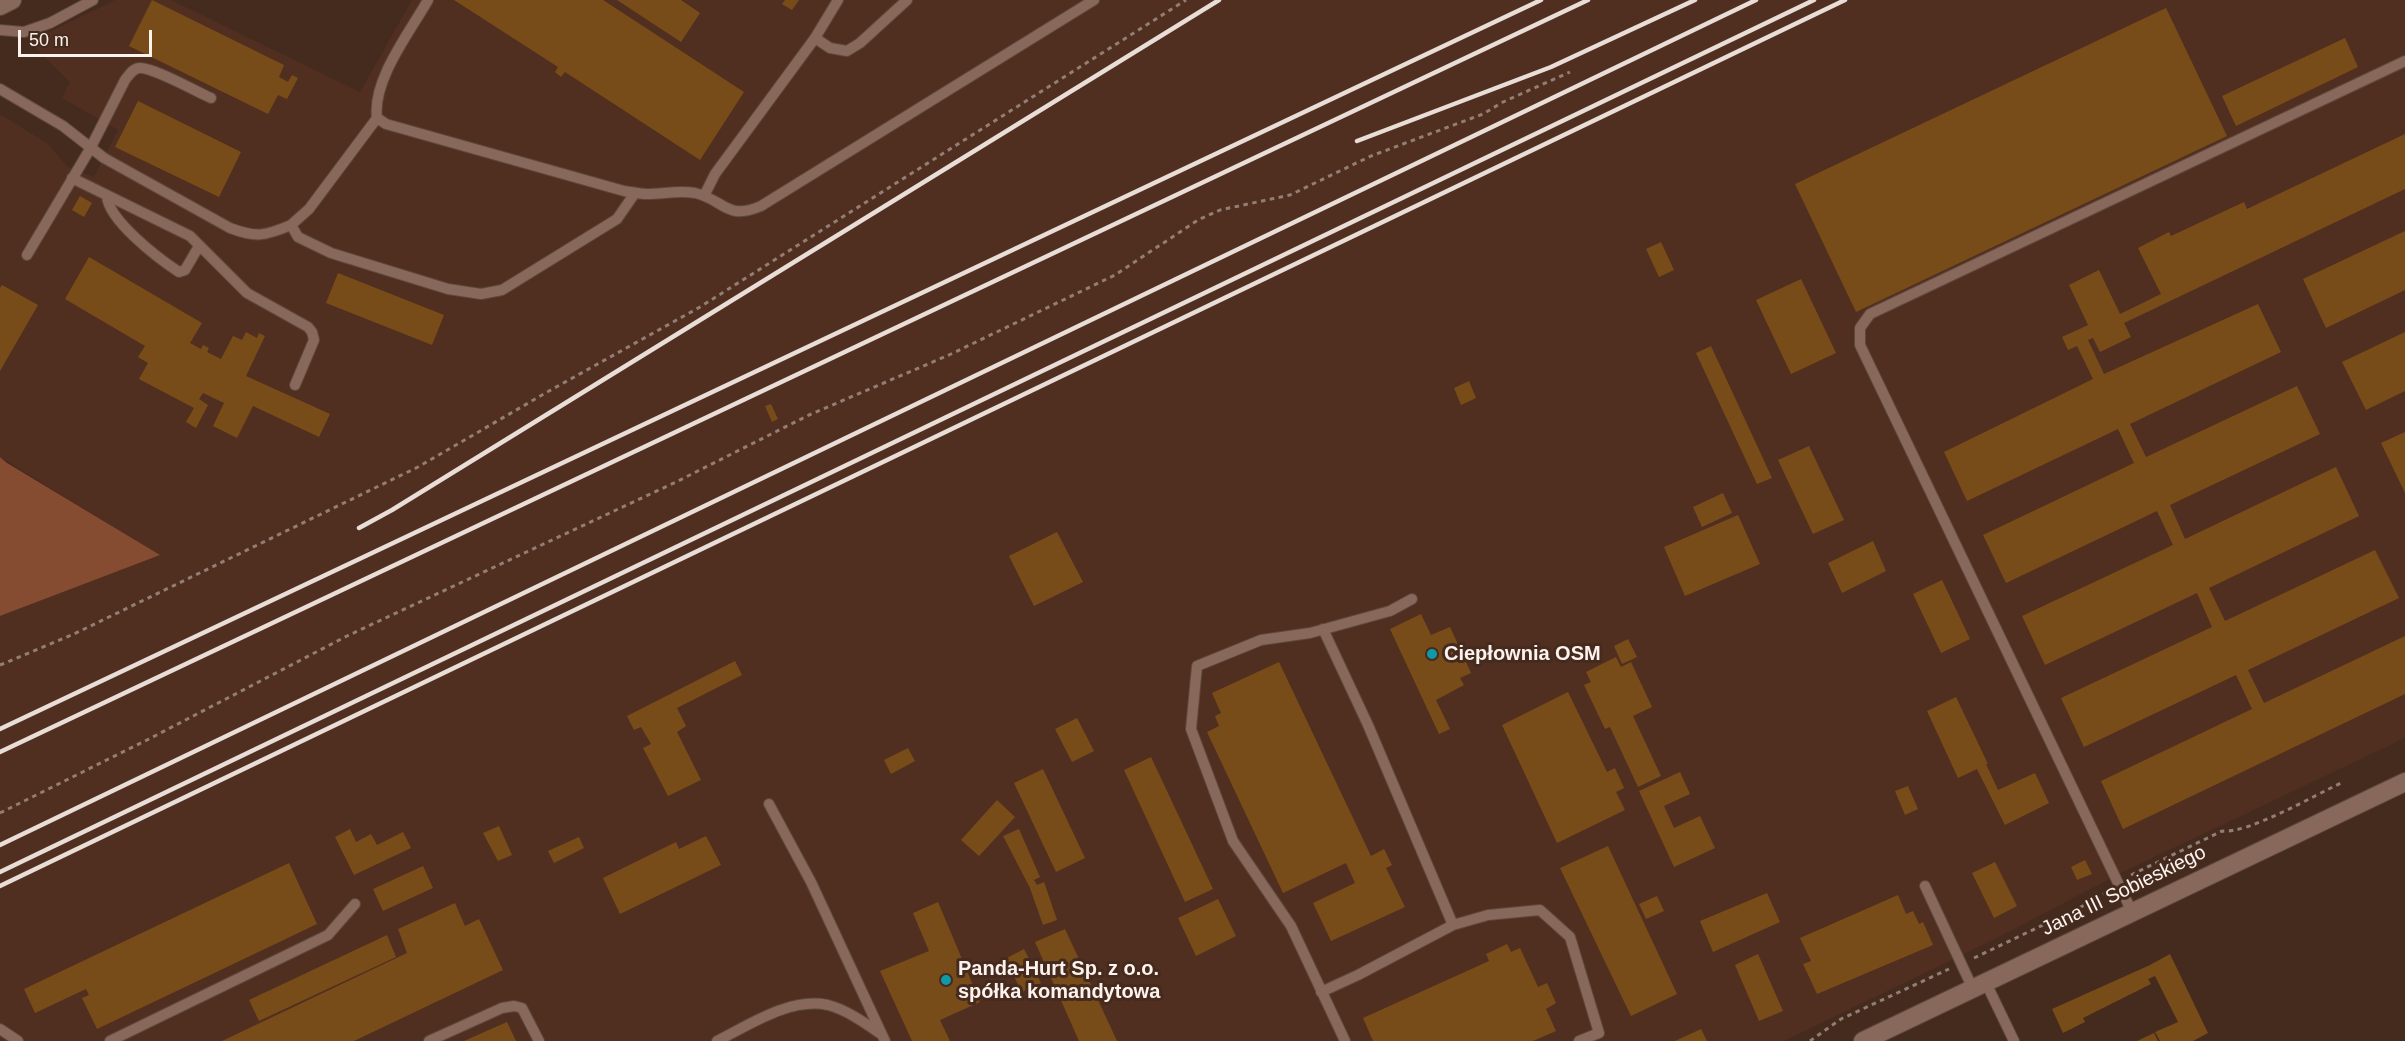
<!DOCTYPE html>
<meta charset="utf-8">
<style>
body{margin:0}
#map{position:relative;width:2405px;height:1041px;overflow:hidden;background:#452a1e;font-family:Helvetica,sans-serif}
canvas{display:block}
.scale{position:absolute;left:18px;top:30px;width:134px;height:27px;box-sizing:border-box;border:3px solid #fdf2ed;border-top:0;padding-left:8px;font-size:18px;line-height:21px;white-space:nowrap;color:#fdf2ed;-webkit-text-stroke:4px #452a1e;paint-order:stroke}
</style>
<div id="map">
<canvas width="2405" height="1041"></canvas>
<div class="scale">50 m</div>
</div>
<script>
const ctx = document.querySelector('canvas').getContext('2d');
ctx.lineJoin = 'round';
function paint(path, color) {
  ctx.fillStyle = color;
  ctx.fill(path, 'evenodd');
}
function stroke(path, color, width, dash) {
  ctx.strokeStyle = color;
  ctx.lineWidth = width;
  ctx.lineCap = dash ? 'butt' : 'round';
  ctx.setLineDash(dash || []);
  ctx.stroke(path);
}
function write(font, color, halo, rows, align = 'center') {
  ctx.font = font + ' Helvetica,sans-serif';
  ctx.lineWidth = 6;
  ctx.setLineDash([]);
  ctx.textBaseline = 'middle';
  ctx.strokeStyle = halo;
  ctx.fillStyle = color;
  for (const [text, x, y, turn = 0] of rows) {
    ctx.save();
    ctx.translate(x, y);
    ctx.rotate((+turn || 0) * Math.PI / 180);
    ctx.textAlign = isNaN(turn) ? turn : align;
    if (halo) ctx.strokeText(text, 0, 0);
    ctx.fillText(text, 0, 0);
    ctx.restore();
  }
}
const built = new Path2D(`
 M115,0H171L360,92L412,0H2405V738L2127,870L1993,940L1784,1041H0V616L159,555L0,457V114L48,144L67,166L94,177L118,130L62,98L70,82L29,42Z`);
const forest = new Path2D(`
 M0,457L7,463L160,555L0,616Z`);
const building = new Path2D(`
 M152,0L284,65L279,77L288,82L292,75L298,78L287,99L278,95L268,114L129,46Z
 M454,0H603L744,92L700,160L565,72L561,77L555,72L558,67Z
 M617,0H681L700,13L681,42Z
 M785,0H799L792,10L782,4Z
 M2166,8L2227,136L1856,312L1795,184Z
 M2345,38L2358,67L2236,126L2222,96Z
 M138,101L241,152L219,197L115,147Z
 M2405,134V189L2124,323L2131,337L2100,352L2093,338L2088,340L2104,374L2258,304L2281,352L2130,424L2146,457L2297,386L2320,434L2170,505L2185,539L2336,467L2359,516L2209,588L2225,621L2375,550L2399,598L2248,670L2264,703L2405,636V694L2123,829L2101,781L2252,709L2236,675L2084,747L2061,698L2212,627L2197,593L2045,665L2022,616L2173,545L2157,511L2006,583L1983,535L2134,463L2118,429L1967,501L1944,452L2093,379L2077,346L2068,350L2062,337L2088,325L2069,285L2099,270L2120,314L2161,294L2138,248L2169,232L2171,236L2244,202L2247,209Z
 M80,196L92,203L84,217L72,210Z
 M2405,231V290L2326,328L2303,279Z
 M1661,242L1674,270L1659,277L1646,249Z
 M89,257L202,323L190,343L201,349L203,345L209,348L207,352L221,359L233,336L242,340L246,332L257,338L259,333L265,336L246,376L330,414L319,437L253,406L237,438L213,426L224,403L203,393L199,399L208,405L196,428L186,422L194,408L139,379L148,363L138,357L145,346L65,299Z
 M338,273L444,315L432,345L326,303Z
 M1801,279L1836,353L1791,374L1756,300Z
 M2,285L38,305L0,371V288Z
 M2405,332V391L2366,410L2342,362Z
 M1711,346L1772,478L1757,484L1696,353Z
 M1469,381L1476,398L1461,405L1454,388Z
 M771,404L778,419L772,422L765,406Z
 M2405,432V493L2381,443Z
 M1809,446L1844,520L1813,534L1778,460Z
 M1723,493L1732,513L1702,527L1693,507Z
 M1738,515L1760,564L1685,596L1664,547Z
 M1057,532L1083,582L1034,606L1009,556Z
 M1873,541L1886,571L1842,593L1828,563Z
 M1942,580L1970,639L1941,653L1913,594Z
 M1421,614L1431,635L1450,627L1471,673L1460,678L1464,685L1436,700L1450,729L1439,734L1390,629Z
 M1628,639L1637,657L1622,664L1614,646Z
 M1616,657L1621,667L1631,662L1652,707L1633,716L1661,776L1638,787L1610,727L1605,729L1584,685L1591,682L1586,672Z
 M735,661L742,675L677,708L686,726L677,732L701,780L668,796L643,748L651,744L641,727L634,730L627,716Z
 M1279,662L1371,856L1384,849L1392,865L1386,868L1405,907L1331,941L1313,903L1355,883L1346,863L1283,893L1207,732L1219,726L1215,716L1221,713L1212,693Z
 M1568,692L1607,772L1615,768L1624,788L1616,792L1625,810L1557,843L1502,725Z
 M1956,697L1988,764H1986L1998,790L2035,773L2049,803L2005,825L1977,769L1958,778L1927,711Z
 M1077,718L1094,751L1072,762L1055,729Z
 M908,748L915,761L891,774L884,760Z
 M1151,757L1213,889L1185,902L1124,770Z
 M1043,769L1085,858L1056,872L1014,783Z
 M1680,772L1690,794L1664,806L1674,828L1700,816L1715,848L1674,867L1639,791Z
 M1908,786L1918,809L1905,815L1895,791Z
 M997,800L1015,817L979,856L961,840Z
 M499,826L512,855L498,861L483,833Z
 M350,829L356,842L371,834L377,845L403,832L411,848L354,875L335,837Z
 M1019,829L1040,877L1034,880L1037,885L1044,882L1057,920L1043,925L1030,888L1003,836Z
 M706,836L721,865L620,914L603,878L676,842L679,849Z
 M579,837L584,848L554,863L548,851Z
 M1608,846L1677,994L1631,1016L1560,868Z
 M2085,860L2092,874L2077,880L2071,867Z
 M1995,862L2017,906L1994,918L1972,873Z
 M289,863L317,924L97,1029L82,998L89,995L86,989L35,1013L24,989Z
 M423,866L433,888L383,911L373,889Z
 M1767,893L1780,922L1713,952L1700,921Z
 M1898,895L1906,914L1913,911L1919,924L1923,922L1933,945L1817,994L1803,964L1811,961L1800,938Z
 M1657,896L1664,911L1646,919L1639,904Z
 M1218,899L1236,936L1196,956L1178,918Z
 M938,902L980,1002L940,1020L950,1041H912L880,971L929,951L913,913Z
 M455,903L465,926L479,919L503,970L354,1041H222L407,953L398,929Z
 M1065,929L1117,1041H1079L1035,942Z
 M387,935L396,957L259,1021L249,1000Z
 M1507,944L1511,952L1520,948L1538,987L1547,983L1556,1003L1546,1009L1556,1031L1533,1041H1373L1363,1018L1489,961L1486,954Z
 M1024,949L1041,983L1022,992L1005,959Z
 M1758,954L1783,1011L1759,1021L1735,965Z
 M2170,954L2208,1033L2193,1041H2160L2155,1032L2178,1022L2155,976L2148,979L2151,984L2083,1018L2085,1022L2063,1033L2052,1009L2150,965Z
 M507,1022L516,1041H464Z
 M1701,1029L1707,1041H1675Z
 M2154,1033L2158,1041H2137Z`);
const path = new Path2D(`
 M0,665L74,634L418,467L549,391L700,307L1186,0
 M0,813L147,740L347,636L676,482L809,415L949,355L1115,275L1198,220L1220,210L1290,195L1371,156L1483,114L1503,102L1570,72
 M2131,875L2222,831C2248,834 2315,795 2341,783
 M1974,958L2089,903L2108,891
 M1810,1041L1841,1019L1949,969`);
const lane = new Path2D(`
 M428,0C410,32 372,80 377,118L386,124L624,191C631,192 640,194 647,194C663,194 679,190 695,193C725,200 726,221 761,206L1094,0
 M0,30L24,32L50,23L93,0
 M815,38L838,0
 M0,89L63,126L104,158L230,228C256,238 265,236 291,225
 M377,118L309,209L291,225L298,237L331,253L448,289L481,294L502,290L617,219L635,193
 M72,178L190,236L247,293L308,327L312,332L314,340L295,385
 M107,196C108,220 159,259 179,272L185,270L199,246
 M704,196L715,174L815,38L830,48L847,51L860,43L907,0
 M27,255L90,149L125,80C129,75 133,68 140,68C155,68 195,91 211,98
 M1323,629L1368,725L1453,925L1488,915L1540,910L1570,937L1599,1033L1579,1041
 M769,804L811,882L885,1041
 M1925,886L1973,989
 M2132,912L1860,345V328L1870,314L2405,61
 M1986,983L2014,1041
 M1321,992L1358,975L1453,925
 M0,1029L18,1041
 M110,1041L328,935L355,904
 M429,1041L502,1008L514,1006L522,1008L539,1041
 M717,1041C749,1025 790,997 828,1005C847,1010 865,1023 881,1034
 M1345,1041L1291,926L1233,841L1191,729L1197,666L1261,640L1310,633L1390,611L1412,599`);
const secondary = new Path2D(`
 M0,6L12,0
 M1863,1041L2405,782`);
const rail = new Path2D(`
 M1357,141L1551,67L1695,0
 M359,528L392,510L1219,0
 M0,729L1541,0
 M0,752L1588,0
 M0,845L1756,0
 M0,872L1814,0
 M0,886L1845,0`);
const markers = [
 [1432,654,6,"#0f9aa8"],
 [946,980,6,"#0f9aa8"]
];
const poiNames = [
 ["Ciepłownia OSM",1444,654],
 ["Panda-Hurt Sp. z o.o.",958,969],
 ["spółka komandytowa",958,992]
];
const streetNames = [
 ["Jana III Sobieskiego",2124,891,-26]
];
paint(built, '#512f20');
paint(forest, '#864c31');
paint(building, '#784c18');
stroke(lane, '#5d483d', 12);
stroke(secondary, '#5d483d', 20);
stroke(path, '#927e75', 3, [4.5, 4.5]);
stroke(lane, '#87685a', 10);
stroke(secondary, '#87685a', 18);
stroke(rail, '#e9ddd7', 4.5);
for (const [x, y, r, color] of markers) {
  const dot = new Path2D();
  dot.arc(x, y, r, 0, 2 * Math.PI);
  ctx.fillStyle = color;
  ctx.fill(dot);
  stroke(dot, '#452a1e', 2);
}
write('bold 20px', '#fdf2ed', '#452a1e', poiNames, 'left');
write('20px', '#fdf2ed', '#452a1e', streetNames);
</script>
